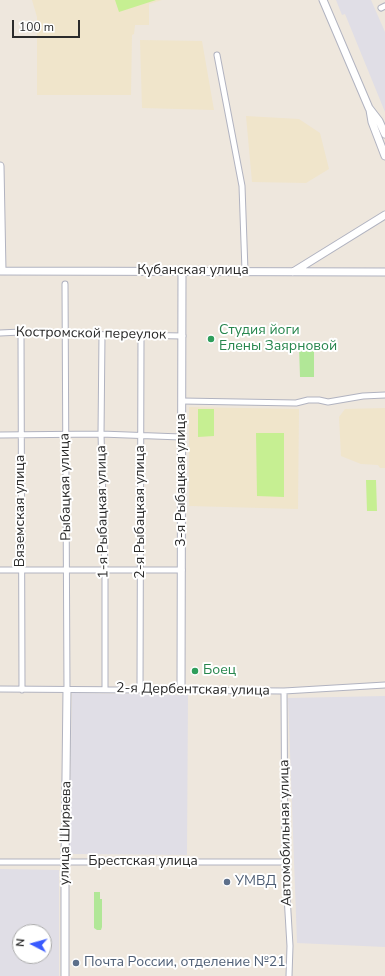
<!DOCTYPE html>
<meta charset="utf-8">
<style>
body{margin:0}
#map{position:relative;width:385px;height:976px;overflow:hidden;background:#eee7dd;font-family:"Nunito Sans",sans-serif}
canvas{display:block}
.north{position:absolute;left:12px;top:924px;width:40px;height:40px;box-sizing:border-box;background:#fff;border:1px solid #aaa;border-radius:50%;rotate:276deg;font-size:11px;font-weight:700;line-height:16px;text-align:center;color:#2b2b2b}
.north::after{content:'';display:block;margin:auto;width:14px;height:18px;background:#395aff;clip-path:polygon(50% 0,100% 100%,50% 72%,0 100%)}
.scale{position:absolute;left:12px;top:20px;width:68px;height:18px;box-sizing:border-box;border:2px solid #2b2b2b;border-top:0;padding-left:5px;font-size:12px;line-height:14px;white-space:nowrap;color:#2b2b2b;-webkit-text-stroke:3px #fff;paint-order:stroke}
</style>
<div id="map">
<canvas width="385" height="976"></canvas>
<div class="north">N</div>
<div class="scale">100 m</div>
</div>
<script>
const ctx = document.querySelector('canvas').getContext('2d');
ctx.lineJoin = 'round';
function paint(path, color) {
  ctx.fillStyle = color;
  ctx.fill(path, 'evenodd');
}
function stroke(path, color, width, dash) {
  ctx.strokeStyle = color;
  ctx.lineWidth = width;
  ctx.lineCap = dash ? 'butt' : 'round';
  ctx.setLineDash(dash || []);
  ctx.stroke(path);
}
function write(font, color, halo, rows, align = 'center') {
  ctx.font = font + ' "Nunito Sans",sans-serif';
  ctx.lineWidth = 4;
  ctx.setLineDash([]);
  ctx.textBaseline = 'middle';
  ctx.strokeStyle = halo;
  ctx.fillStyle = color;
  for (const [text, x, y, turn = 0] of rows) {
    ctx.save();
    ctx.translate(x, y);
    ctx.rotate((+turn || 0) * Math.PI / 180);
    ctx.textAlign = isNaN(turn) ? turn : align;
    if (halo) ctx.strokeText(text, 0, 0);
    ctx.fillText(text, 0, 0);
    ctx.restore();
  }
}
const industrial = new Path2D(`
 M336,0H371L385,32V112L345,14L342,15Z
 M72,693L188,695L187,855L69,854Z
 M385,696V947L297,943L288,698Z
 M0,869L59,870V976H0ZM20,932H44V956H20Z`);
const education = new Path2D(`
 M32,0H162L149,4V25H135L134,34L132,35L131,95H37V17Z
 M140,40L202,41L214,110L142,108Z
 M246,116L299,119L320,133L329,169L306,183L252,182Z
 M189,407L299,409L298,509L189,506Z
 M385,408V468H380L378,465L361,464L341,456L339,417L345,409Z`);
const green = new Path2D(`
 M314,346V377H300L299,346Z
 M94,892H100V899H102V927L101,930H97L94,928Z`);
const pitch = new Path2D(`
 M115,0H156L119,12Z
 M198,409H214V436L198,437Z
 M256,433H284V497L257,496Z
 M366,480H376L377,511H367Z`);
const street = new Path2D(`
 M381,8L385,6
 M217,55L242,186L245,271
 M65,284L67,690
 M21,332L22,690
 M0,333L21,332L66,334L183,336
 M102,335L101,434L105,570V689
 M182,401L296,403L308,400H319L328,402L363,396L385,395
 M0,435L101,434L181,437
 M0,570H182
 M0,689L284,691L385,685
 M140,689L141,335
 M284,691L285,862L290,946L289,976
 M0,862H285`);
const secondary = new Path2D(`
 M323,0L369,108L379,121L385,134
 M370,110L372,122L385,156
 M0,166L2,271
 M0,271L385,272
 M293,272L385,215
 M181,689L182,271
 M65,976V861L67,690`);
const markers = [
 [211,339,4,"#2e9e5b"],
 [195,671,4,"#2e9e5b"],
 [227,882,4,"#5c6f8a"],
 [76,963,4,"#5c6f8a"]
];
const streetNames = [
 ["Кубанская улица",193,271],
 ["Костромской переулок",91,334,1],
 ["3-я Рыбацкая улица",182,480,-90],
 ["Рыбацкая улица",66,487,-91],
 ["Вяземская улица",21,511,-90],
 ["1-я Рыбацкая улица",103,512,-91],
 ["2-я Рыбацкая улица",141,512,-90],
 ["2-я Дербентская улица",193,690,1],
 ["улица Ширяева",66,833,-89],
 ["Автомобильная улица",286,833,-91],
 ["Брестская улица",143,862]
];
const leisureNames = [
 ["Студия йоги",219,331],
 ["Елены Заярновой",219,347],
 ["Боец",203,671]
];
const serviceNames = [
 ["УМВД",235,882],
 ["Почта России, отделение №21",84,963]
];
paint(industrial, '#e0dee6');
paint(education, '#f0e5cb');
paint(green, '#b1e797');
paint(pitch, '#c6ef92');
stroke(street, '#b1b3c0', 7);
stroke(secondary, '#b1b3c0', 9);
stroke(street, '#fff', 5);
stroke(secondary, '#fff', 7);
for (const [x, y, r, color] of markers) {
  const dot = new Path2D();
  dot.arc(x, y, r, 0, 2 * Math.PI);
  ctx.fillStyle = color;
  ctx.fill(dot);
  stroke(dot, '#fff', 1.5);
}
write('14px', '#2b2b2b', '#fff', streetNames);
write('14px', '#27864d', '#fff', leisureNames, 'left');
write('14px', '#4e5e75', '#fff', serviceNames, 'left');
</script>
